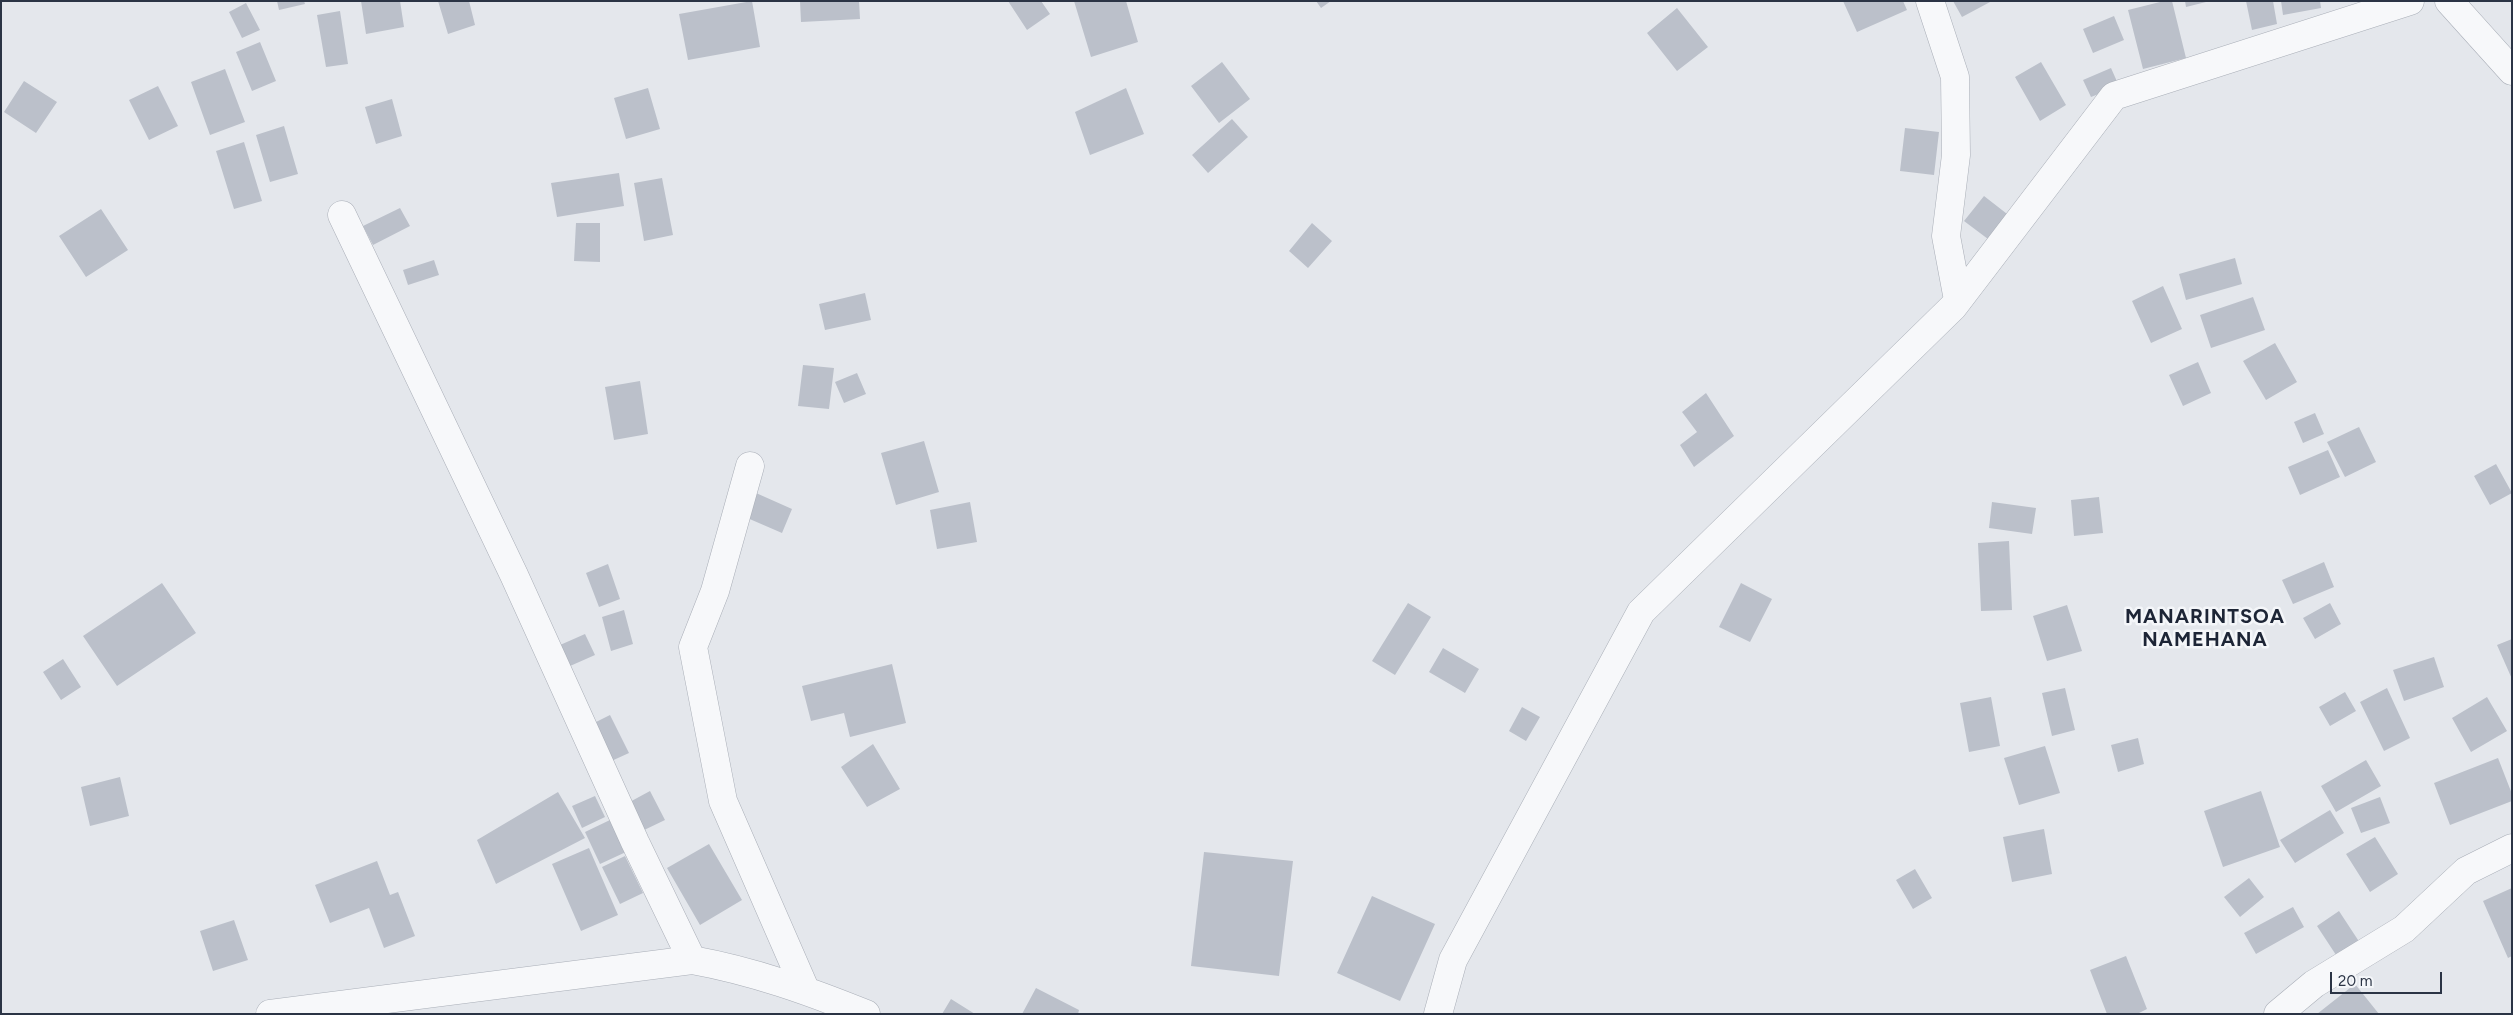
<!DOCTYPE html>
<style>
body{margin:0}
#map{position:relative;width:2513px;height:1015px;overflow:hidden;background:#e4e7ec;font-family:Figtree,sans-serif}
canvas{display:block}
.frame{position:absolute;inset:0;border:2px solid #2b3445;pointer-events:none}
.scale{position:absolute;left:2330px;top:972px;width:112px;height:22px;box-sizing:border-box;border:2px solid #2b3445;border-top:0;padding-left:6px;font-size:15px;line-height:18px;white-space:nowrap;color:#2b3445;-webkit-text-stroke:4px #f4f6f9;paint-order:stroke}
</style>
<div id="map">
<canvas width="2513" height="1015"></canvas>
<div class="frame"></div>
<div class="scale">20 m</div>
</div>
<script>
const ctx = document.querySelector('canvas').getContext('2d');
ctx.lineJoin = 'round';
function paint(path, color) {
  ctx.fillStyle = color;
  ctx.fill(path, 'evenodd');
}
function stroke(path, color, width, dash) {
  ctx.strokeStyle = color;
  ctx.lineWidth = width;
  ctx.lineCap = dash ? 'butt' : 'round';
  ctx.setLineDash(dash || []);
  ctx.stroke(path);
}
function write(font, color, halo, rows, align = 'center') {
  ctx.font = font + ' Figtree,sans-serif';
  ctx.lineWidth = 5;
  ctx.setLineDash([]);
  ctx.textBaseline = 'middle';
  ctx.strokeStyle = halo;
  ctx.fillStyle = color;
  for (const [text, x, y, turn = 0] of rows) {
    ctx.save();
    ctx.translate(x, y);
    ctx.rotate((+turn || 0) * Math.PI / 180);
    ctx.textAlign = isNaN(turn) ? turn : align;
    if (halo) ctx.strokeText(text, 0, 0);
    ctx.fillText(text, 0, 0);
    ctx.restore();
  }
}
const building = new Path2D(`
 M277,1H304L305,4L279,10Z
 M361,1H400L404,27L366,34Z
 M438,1H469L475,25L448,34Z
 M752,1L760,47L688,60L679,14Z
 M800,1H859L860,19L801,22Z
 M1008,1H1041L1050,14L1027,30Z
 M1074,1H1126L1138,42L1091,57Z
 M1316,1H1331L1321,8Z
 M1843,1H1903L1907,10L1857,32Z
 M1953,1H1992L1962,17Z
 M2164,1H2172L2186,58L2143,69L2128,10Z
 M2185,1H2205L2206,2L2186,7Z
 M2246,1H2273L2277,24L2252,30Z
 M2281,1H2320L2321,8L2283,15Z
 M246,3L260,30L242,38L229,12Z
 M1677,8L1708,47L1677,71L1647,33Z
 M340,11L348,64L326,67L317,15Z
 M2114,16L2124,40L2093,53L2083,29Z
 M260,42L276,81L252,91L236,52Z
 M1222,62L1250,99L1219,123L1191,86Z
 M2041,62L2066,105L2040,121L2015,77Z
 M2111,68L2119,86L2091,97L2083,80Z
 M225,69L245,122L210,135L191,82Z
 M24,81L57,102L36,133L4,112Z
 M158,86L178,126L149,140L129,100Z
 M648,88L660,129L626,139L614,98Z
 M1126,88L1144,134L1090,155L1075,112Z
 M392,99L402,136L376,144L365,107Z
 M1232,119L1248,137L1208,173L1192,155Z
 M284,126L298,174L270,182L256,135Z
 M1905,128L1939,132L1934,175L1900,171Z
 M244,142L262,201L234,209L216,151Z
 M619,173L624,206L557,217L551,183Z
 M662,178L673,235L644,241L634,183Z
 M1984,196L2011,217L1992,242L1964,221Z
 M400,208L410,226L373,245L363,226Z
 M101,209L128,250L86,277L59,236Z
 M576,223H600V262L574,261Z
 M1312,223L1332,241L1308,268L1289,251Z
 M2235,258L2242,284L2186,300L2179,274Z
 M434,260L439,275L408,285L403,270Z
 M2163,286L2182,329L2151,343L2132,301Z
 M865,293L871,320L825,330L819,304Z
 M2253,297L2265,330L2211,348L2200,315Z
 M2275,343L2297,382L2266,400L2243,361Z
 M2198,362L2211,393L2183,406L2169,375Z
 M803,365L834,368L829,409L798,406Z
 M857,373L866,394L844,403L835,382Z
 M640,381L648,434L614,440L605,387Z
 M1706,393L1734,436L1694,467L1680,445L1697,432L1682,412Z
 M2315,413L2324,434L2303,443L2294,422Z
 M2359,427L2376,462L2345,477L2327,442Z
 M924,441L939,492L896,505L881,453Z
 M2328,450L2340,477L2300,495L2288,467Z
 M2496,464L2512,493L2490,505L2474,476Z
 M756,493L792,509L782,533L745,517Z
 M2099,497L2103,533L2074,536L2071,500Z
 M970,502L977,542L937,549L930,510Z
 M1992,502L2036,508L2032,534L1989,528Z
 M2009,541L2012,610L1981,611L1978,543Z
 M2324,562L2334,587L2293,604L2282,580Z
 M608,564L620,599L599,607L586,573Z
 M162,583L196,633L117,686L83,636Z
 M1741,583L1772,599L1750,642L1719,627Z
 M1408,603L1431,617L1395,675L1372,661Z
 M2330,603L2341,624L2315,639L2303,618Z
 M2067,605L2082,651L2047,661L2033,616Z
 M624,610L633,644L611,651L602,617Z
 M585,634L595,655L561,670L551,649Z
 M2512,639V679L2497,645Z
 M1443,648L1479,669L1465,693L1429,672Z
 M2434,657L2444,687L2404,701L2393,670Z
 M63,659L81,687L61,700L43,672Z
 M892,664L906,723L850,737L844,713L811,721L802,686Z
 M2065,688L2075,730L2052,736L2042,693Z
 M2387,688L2410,738L2384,751L2360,702Z
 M2345,692L2356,711L2330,726L2319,707Z
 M1991,697L2000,746L1969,752L1960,703Z
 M2487,697L2507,731L2471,752L2452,718Z
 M1522,707L1540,717L1526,741L1509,731Z
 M610,715L629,753L607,763L588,726Z
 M2138,738L2144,764L2118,772L2111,745Z
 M873,744L900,789L867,807L841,767Z
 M2045,746L2060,793L2019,805L2004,758Z
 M2498,758L2512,794V801L2450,825L2434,783Z
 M2366,760L2381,786L2336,812L2321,786Z
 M120,777L129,816L90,826L81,787Z
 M650,791L665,820L640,832L626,804Z
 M2261,791L2280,847L2223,867L2204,811Z
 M558,792L585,838L496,884L477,840Z
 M595,796L605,817L582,828L572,806Z
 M2380,797L2390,823L2361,833L2351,808Z
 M2330,810L2344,833L2295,863L2280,840Z
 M610,820L626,852L600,864L585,832Z
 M2044,829L2052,874L2012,882L2003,837Z
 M2375,837L2398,874L2370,892L2346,854Z
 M709,844L742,900L700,925L667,868Z
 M589,848L618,915L581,931L552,864Z
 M1204,852L1293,861L1279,976L1191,966Z
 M625,856L643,893L620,904L602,867Z
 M377,861L390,895L398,892L415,936L384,948L369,908L330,923L315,885Z
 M1915,869L1932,898L1913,909L1896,880Z
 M2249,878L2264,897L2240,917L2224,897Z
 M2512,888V956L2508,958L2483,901Z
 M1372,896L1435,924L1400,1001L1337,973Z
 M2293,907L2304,927L2256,954L2244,933Z
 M2339,911L2360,943L2338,958L2317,926Z
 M234,920L248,960L213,971L200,931Z
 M2126,956L2147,1009L2137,1014H2107L2090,970Z
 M2355,984L2379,1014H2317Z
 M1036,988L1079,1010L1078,1014H1022Z
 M951,999L975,1014H942Z`);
const minor = new Path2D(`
 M1930,1L1955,77L1956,155L1946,236L1958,300
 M2449,1L2512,71
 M342,215L514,575L635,842L692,960
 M750,466L715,591L693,647L723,801L805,989
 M270,1014L692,960C753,971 809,991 866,1014
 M1438,1014L1453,960L1641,612L1953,307L2114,96L2410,1
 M2278,1014L2314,984L2404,929L2466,871L2512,848`);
const districtNames = [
 ["MANARINTSOA",2205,617],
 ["NAMEHANA",2205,640]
];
paint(building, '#bbc0ca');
stroke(minor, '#a9aeb7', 29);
stroke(minor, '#f7f8fa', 28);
ctx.letterSpacing = '1px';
write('bold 20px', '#1d2536', '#f4f6f9', districtNames);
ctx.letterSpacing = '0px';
</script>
